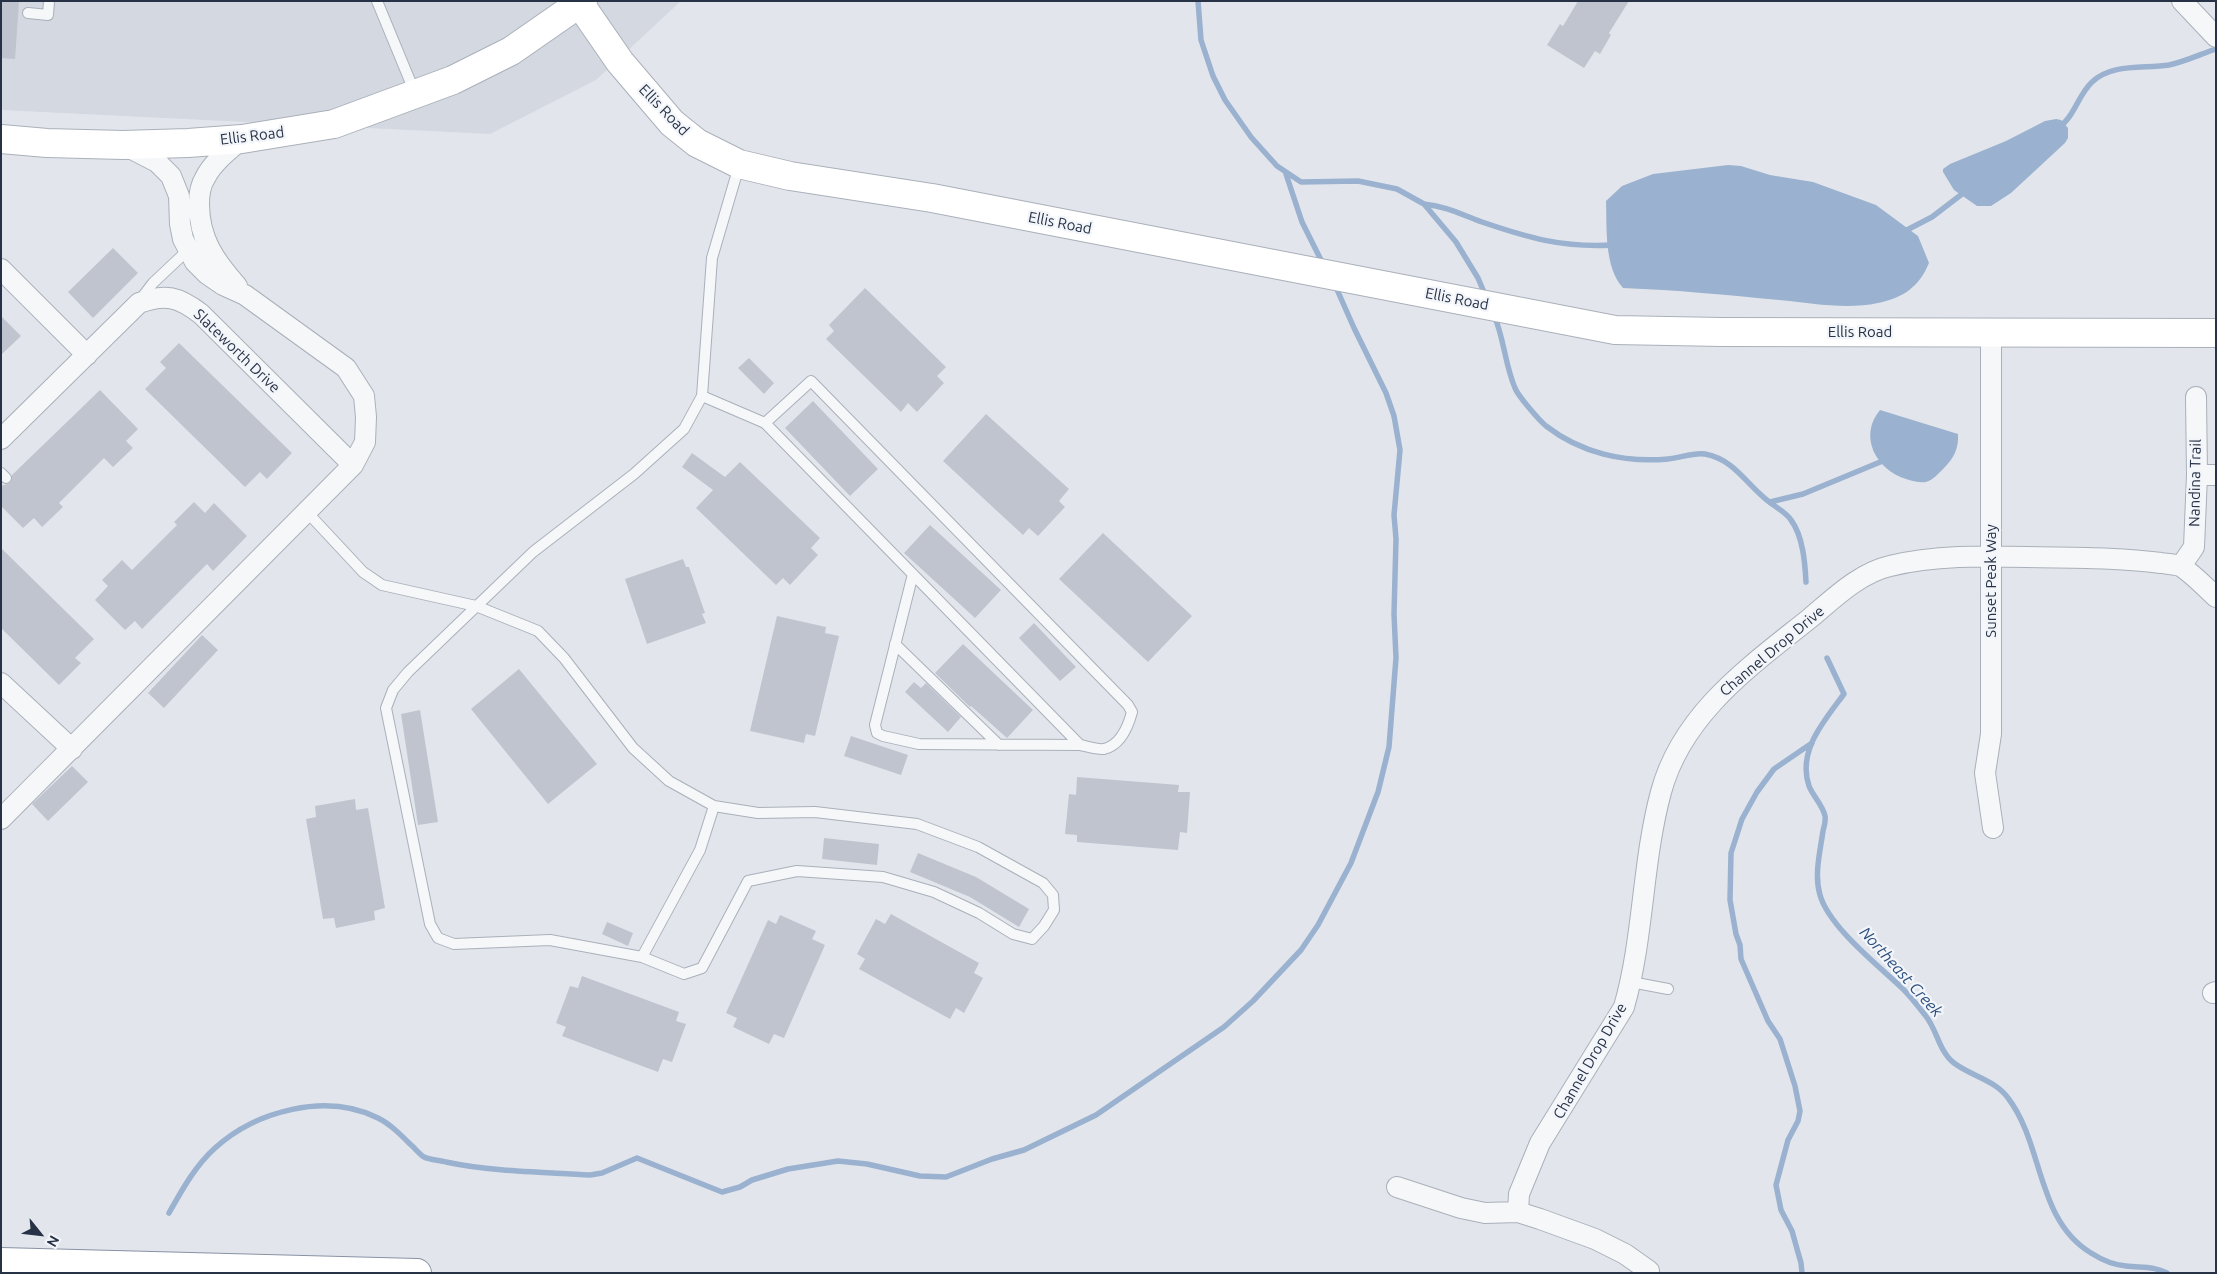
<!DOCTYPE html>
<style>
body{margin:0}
#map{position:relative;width:2217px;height:1274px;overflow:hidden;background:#e2e6ec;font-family:Ubuntu,sans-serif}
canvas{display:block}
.frame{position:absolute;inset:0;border:2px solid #283246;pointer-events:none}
.north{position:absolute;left:15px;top:1209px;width:50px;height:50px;-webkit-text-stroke:4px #f2f5f9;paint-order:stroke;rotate:119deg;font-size:14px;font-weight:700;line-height:20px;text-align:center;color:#283246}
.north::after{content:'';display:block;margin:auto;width:18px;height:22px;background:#283246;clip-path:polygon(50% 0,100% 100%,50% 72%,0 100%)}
</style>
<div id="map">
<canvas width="2217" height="1274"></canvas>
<div class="frame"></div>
<div class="north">N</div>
</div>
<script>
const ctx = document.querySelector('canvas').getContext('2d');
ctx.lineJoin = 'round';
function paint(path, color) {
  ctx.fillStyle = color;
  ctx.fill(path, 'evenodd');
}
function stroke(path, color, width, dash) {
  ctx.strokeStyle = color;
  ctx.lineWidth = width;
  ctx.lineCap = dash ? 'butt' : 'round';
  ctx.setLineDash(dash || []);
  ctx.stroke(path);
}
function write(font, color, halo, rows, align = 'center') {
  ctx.font = font + ' Ubuntu,sans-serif';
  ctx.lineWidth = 4.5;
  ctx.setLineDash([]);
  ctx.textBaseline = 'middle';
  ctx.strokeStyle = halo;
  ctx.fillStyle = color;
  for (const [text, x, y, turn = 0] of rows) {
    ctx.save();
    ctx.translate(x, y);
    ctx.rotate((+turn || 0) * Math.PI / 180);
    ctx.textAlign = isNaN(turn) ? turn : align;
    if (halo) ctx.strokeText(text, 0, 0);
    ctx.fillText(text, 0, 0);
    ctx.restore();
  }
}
const built = new Path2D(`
 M1,1H681L596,80L490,134L1,110Z`);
const water = new Path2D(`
 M2056,119L2061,120L2068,128V138L2065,143L2011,193L1991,206H1977L1954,190L1943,172V169L1950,164L2006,141L2045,121Z
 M1728,165L1741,166L1770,175L1813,182L1876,205L1918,236L1929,263C1919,287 1903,298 1878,303C1846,310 1811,303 1779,300C1727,295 1676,290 1623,288C1604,267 1607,228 1606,201L1622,186L1653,174Z
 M1880,410L1958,434C1959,448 1954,458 1944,468C1939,473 1933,480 1926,482C1920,483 1912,481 1906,479C1876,470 1858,436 1880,410Z`);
const stream = new Path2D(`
 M1198,1L1201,40L1213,76L1225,100L1251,137L1277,166L1301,182L1358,181L1397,189L1424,204L1456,242L1478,278L1486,297
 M2058,128C2074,118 2078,95 2092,82C2112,63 2143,69 2169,65C2184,62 2201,54 2216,49
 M1286,174L1302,222L1323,264
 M1424,204C1449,207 1460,214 1482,222C1529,238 1563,248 1613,245
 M1903,232L1932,217L1966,191
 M1494,315C1504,338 1505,365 1515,388C1518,396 1539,420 1546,426C1581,453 1624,463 1668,459C1680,458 1694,452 1705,454C1735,460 1745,483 1768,501C1775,507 1786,512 1791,520C1803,536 1805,563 1806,582
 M1770,502L1803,494L1885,460
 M1827,658L1844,694C1824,721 1797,751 1809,786C1813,796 1823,806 1825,816C1826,821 1824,827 1823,831C1820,852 1814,875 1820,895C1829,927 1879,966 1903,989C1911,997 1918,1006 1925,1015C1937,1029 1939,1052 1954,1063C1971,1076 1995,1080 2008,1098C2044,1145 2036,1220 2091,1253C2102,1260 2114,1265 2126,1266C2141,1268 2154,1266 2167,1273
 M169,1213C182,1190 195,1166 215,1148C256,1111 326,1092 378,1118C390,1124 400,1134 410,1144C414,1147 419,1154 424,1157C430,1160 440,1160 446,1162C493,1172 542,1172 590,1175L602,1173L637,1158L722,1192L740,1187L752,1180L788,1169L838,1161L867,1164L920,1176L946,1177L992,1159L1024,1150L1096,1115L1224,1027L1253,1001L1301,950L1318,925L1351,863L1378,792L1389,747L1396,658L1394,614L1396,539L1394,515L1400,450L1394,416L1386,393L1354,328L1335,285
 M1802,1273L1801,1263L1792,1231L1781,1210L1776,1185L1788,1140L1798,1121L1800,1111L1795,1086L1780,1039L1768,1021L1741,959L1740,945L1736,934L1730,900L1731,853L1742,819L1757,792L1774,769L1812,743`);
const building = new Path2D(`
 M1,1H19L15,59L1,58Z
 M1578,1H1629L1609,33L1611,35L1600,54L1595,51L1584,68L1547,45L1560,24L1563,26Z
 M113,248L138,273L93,318L68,292Z
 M865,288L946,367L937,376L944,383L917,412L908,403L901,412L826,339L834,331L829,325Z
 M1,316L21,336L1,355Z
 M179,343L292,453L267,479L260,472L245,487L145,389L166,368L160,362Z
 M749,358L774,383L764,394L738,368Z
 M100,390L138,429L126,441L133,448L113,467L104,458L59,503L63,507L42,527L34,518L23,528L1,506V486L10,483L12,475Z
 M813,401L878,469L850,496L785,428Z
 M986,414L1069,489L1059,501L1065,507L1038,536L1029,528L1023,535L943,461Z
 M692,453L725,477L740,462L820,538L811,548L818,555L790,585L783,578L776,585L696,508L713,490L682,467Z
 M194,502L205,513L214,503L247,536L213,571L207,564L142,629L135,621L125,630L95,600L108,586L102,580L122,560L132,570L177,525L174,522Z
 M930,525L1001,590L975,618L904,553Z
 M1103,533L1192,616L1148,662L1059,579Z
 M1,548L94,639L75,658L81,663L59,685L1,628Z
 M683,559L686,567H689L705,613L702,614L706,623L647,644L625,579Z
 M777,616L826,627L825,633L839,636L815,736L806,734L804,743L750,731Z
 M1034,623L1076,667L1060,681L1019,638Z
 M202,635L218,650L164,708L148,693Z
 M963,644L1033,710L1007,738L971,706L970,707L935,673Z
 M519,669L597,764L548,804L471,709Z
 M914,682L921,688L926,683L961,717L948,732L905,692Z
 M420,710L438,822L418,825L401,714Z
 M851,736L908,755L901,775L844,756Z
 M72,766L88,782L48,821L32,804Z
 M1077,777L1179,785L1178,792H1190L1187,833L1180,832L1178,850L1077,842V835L1065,834L1069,794L1076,795Z
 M355,799L356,810L368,808L385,908L374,911L375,920L336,928L334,918L323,919L306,819L316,817L315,806Z
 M824,838L879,844L877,865L822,859Z
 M918,853L976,877L1029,909L1019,927L970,897L910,872Z
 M891,914L979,963L974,973L983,978L964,1013L956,1008L950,1019L859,969L865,959L857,954L876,919L885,924Z
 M780,915L816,931L812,939L825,945L784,1038L774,1034L769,1044L733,1027L737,1018L726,1013L768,920L776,924Z
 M607,922L633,933L628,946L602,934Z
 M582,976L679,1012L676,1021L686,1024L672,1062L663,1059L658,1072L562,1036L566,1027L556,1023L570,986L578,988Z`);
const lane = new Path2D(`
 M377,1L415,93
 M28,13L48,15L49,1
 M140,300L153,283L188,250
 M702,396L765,423L1080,745C1086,746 1097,750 1104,749C1121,745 1128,727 1132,712L1128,705L811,381L765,423
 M1,473L6,478
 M307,512L363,572L382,585L476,606L538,631L564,658L633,748L669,781L714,806L758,813L815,812L917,824L978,847L1043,883L1053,895L1054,910L1044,926L1032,939L1013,934L979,913L934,892L883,877L797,871L748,881L702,968L684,974L642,957
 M913,574L875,725L877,733L883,736L919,744L1080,745
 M895,644L999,745
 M714,806L700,850L642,957L550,940L454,944L438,938L430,924L386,708L393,690L408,672L533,552L634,474L684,429L702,396L712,258L739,166
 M1631,982L1668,989`);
const street = new Path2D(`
 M2182,1L2216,37
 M1,269L87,355
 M237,286C215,261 199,239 199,204C199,195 200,186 205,178C213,162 229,150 242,139
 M1991,333V734L1985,773L1993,828
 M1,439L139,303C165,293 179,297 201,314L353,465
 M2197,475H2216
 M2181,566L2194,547L2197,475L2196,397
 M1,683L72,749
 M1,819L353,465L365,442L366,417L364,396L346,368L245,295L223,285L207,274L195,262L183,239L180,224L179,196L171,176L157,162L126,146
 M2213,993L2216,992
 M1397,1187L1461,1208L1485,1213L1518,1212L1540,1219L1595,1239L1625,1254L1649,1271
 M1518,1212L1519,1194L1540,1143L1624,1007C1644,937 1642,862 1661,792C1682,714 1749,667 1809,619C1833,599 1859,573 1890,566C1934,555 1983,556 2027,557C2072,558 2116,557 2161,563C2167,564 2177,564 2182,567C2194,575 2205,587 2216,597`);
const secondary = new Path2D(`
 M580,4L620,62L672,123L697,143L739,164L790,176L932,198L1615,330L1722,332L2216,333
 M1,139L47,143L123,145L188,143L242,139L334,124L453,80L511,51L583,1`);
const highway = new Path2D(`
 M1,1262L417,1273`);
const streetNames = [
 ["Ellis Road",664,110,46],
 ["Ellis Road",252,136,-7],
 ["Ellis Road",1060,223,11],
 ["Ellis Road",1457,299,11],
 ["Ellis Road",1860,332],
 ["Slateworth Drive",237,351,44],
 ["Nandina Trail",2195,483,-89],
 ["Sunset Peak Way",1991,581,-90],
 ["Channel Drop Drive",1772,651,-40],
 ["Channel Drop Drive",1590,1061,-60]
];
const waterNames = [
 ["Northeast Creek",1901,972,48]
];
paint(built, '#d4d8e1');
paint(water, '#9ab2cf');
stroke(stream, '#9ab2cf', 5.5);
paint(building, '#bfc4cf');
stroke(lane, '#aab0ba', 12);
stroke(street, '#aab0ba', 22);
stroke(secondary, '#aab0ba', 30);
stroke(highway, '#8892a4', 30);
stroke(lane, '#f5f7f9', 10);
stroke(street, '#f5f7f9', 20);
stroke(secondary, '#fff', 28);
stroke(highway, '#fff', 28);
write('15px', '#283246', '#f2f5f9', streetNames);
write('italic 16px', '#2e4f7e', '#f2f5f9', waterNames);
</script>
